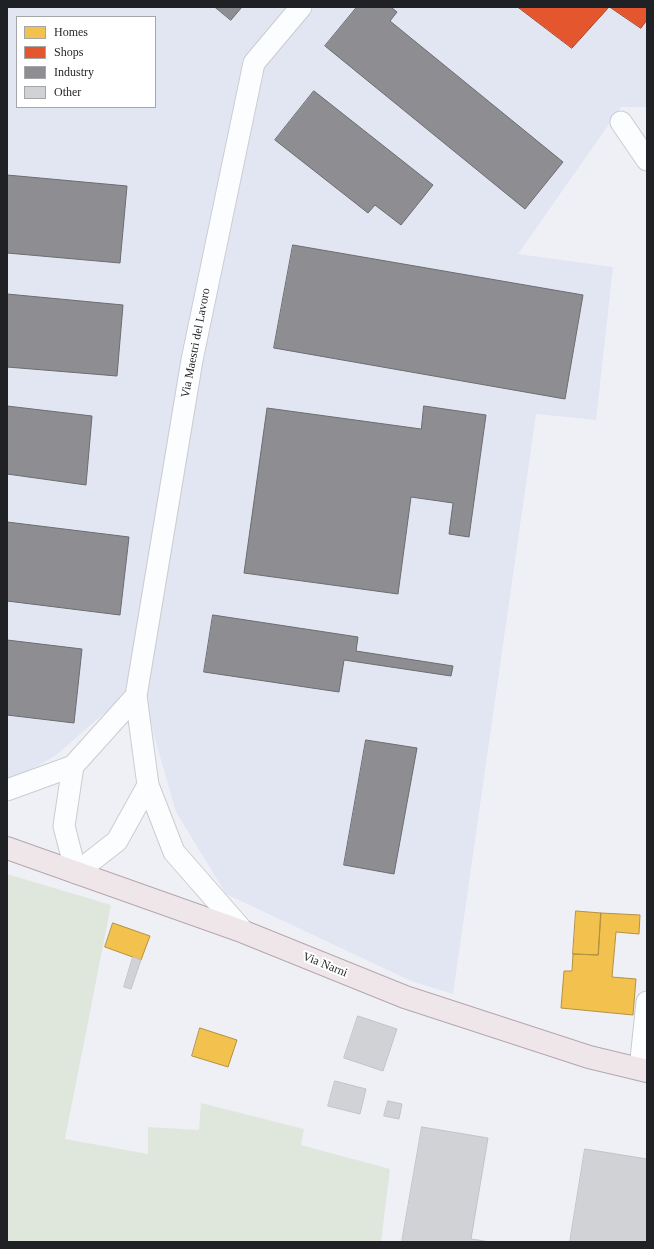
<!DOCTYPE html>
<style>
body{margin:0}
#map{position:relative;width:654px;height:1249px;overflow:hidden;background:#eef0f6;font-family:"Times New Roman",serif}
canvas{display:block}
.frame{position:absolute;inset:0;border:8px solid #1f2124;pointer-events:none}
.legend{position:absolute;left:16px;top:16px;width:140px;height:92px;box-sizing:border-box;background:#fff;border:1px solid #a5a6a7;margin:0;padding:5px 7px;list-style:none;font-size:12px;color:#1f2124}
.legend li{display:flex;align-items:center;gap:8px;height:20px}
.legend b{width:20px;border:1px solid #a5a6a7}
</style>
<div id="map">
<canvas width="654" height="1249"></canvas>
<div class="frame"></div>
<ul class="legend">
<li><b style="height:11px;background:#f2c14e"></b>Homes</li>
<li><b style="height:11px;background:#e4572e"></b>Shops</li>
<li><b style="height:11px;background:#8d8d92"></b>Industry</li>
<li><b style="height:11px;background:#d0d2d6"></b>Other</li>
</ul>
</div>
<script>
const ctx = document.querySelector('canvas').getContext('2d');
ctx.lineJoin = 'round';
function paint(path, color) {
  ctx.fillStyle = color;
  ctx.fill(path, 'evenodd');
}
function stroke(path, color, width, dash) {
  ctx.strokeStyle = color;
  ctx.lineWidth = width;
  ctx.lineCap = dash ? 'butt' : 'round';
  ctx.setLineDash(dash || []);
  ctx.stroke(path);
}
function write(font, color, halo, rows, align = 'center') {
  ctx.font = font + ' "Times New Roman",serif';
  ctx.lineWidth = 4;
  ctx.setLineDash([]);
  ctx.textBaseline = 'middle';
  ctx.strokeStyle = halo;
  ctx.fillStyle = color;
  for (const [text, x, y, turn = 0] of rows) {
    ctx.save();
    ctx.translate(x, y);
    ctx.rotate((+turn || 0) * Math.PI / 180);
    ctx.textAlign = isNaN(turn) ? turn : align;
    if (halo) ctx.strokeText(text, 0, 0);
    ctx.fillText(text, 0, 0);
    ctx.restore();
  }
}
const built = new Path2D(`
 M7,7H647V107H621L518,254L613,267L596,420L536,414L453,994L411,981L226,894L176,812L139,683L55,756L7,783ZM17,17H155V107H17Z`);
const green = new Path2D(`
 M7,874L111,905L65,1139L148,1154V1127L199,1130L201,1103L304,1129L301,1145L390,1169L381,1242H7Z`);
const homes = new Path2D(`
 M576,911L601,913L598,955L573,954Z
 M601,913L640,915L639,934L616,932L612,977L636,979L633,1015L561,1008L564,971H572L573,954L598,955Z
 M113,923L150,936L141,960L105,947Z
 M200,1028L237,1040L228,1067L192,1056Z`);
const shops = new Path2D(`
 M518,7H609L572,48Z
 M610,7H647V20L641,28Z`);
const industry = new Path2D(`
 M215,7H242L231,20Z
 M357,7H391L397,12L390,21L563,162L525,209L325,46Z
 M314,91L433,185L401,225L375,205L368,213L275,140Z
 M7,175L127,186L120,263L7,253Z
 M293,245L583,295L565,399L274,348Z
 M7,294L123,305L117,376L7,367Z
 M7,406L92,416L86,485L7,474Z
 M424,406L486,415L469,537L449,534L453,503L411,497L398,594L244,573L267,408L421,429Z
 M7,522L129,537L120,615L7,601Z
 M213,615L358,637L356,651L453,666L451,676L344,660L339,692L204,672Z
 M7,640L82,649L74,723L7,715Z
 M366,740L417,748L394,874L344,865Z`);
const building = new Path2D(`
 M133,957L141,960L131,989L124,987Z
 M358,1016L397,1029L383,1071L344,1058Z
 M335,1081L366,1089L360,1114L328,1106Z
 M388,1101L402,1104L399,1119L384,1116Z
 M422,1127L488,1138L471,1239L491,1242H402Z
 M585,1149L647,1159V1242H570Z`);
const minor = new Path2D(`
 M621,122L647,160
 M73,766L64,826L76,873L117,841L148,785
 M7,790L73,766L136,696
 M244,932L174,852L148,785L136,696L192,360L254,63L301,7
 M640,1069L647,1002`);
const major = new Path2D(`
 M7,848L244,932L405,997L589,1057L647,1071`);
const streetNames = [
 ["Via Maestri del Lavoro",196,343,-79],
 ["Via Narni",325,965,22]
];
paint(built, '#e2e6f3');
paint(green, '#dfe7dd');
paint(homes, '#f2c14e');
stroke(homes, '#b39141', 1);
paint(shops, '#e4572e');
stroke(shops, '#a9472b', 1);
paint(industry, '#8d8d92');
stroke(industry, '#6c6d71', 1);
paint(building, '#d0d2d6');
stroke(building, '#c2c3c8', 1);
stroke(minor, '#caccd0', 23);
stroke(major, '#b5a6ac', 24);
stroke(minor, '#fcfdfe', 21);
stroke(major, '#efe6e9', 22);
write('12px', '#1f2124', '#fff', streetNames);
</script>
